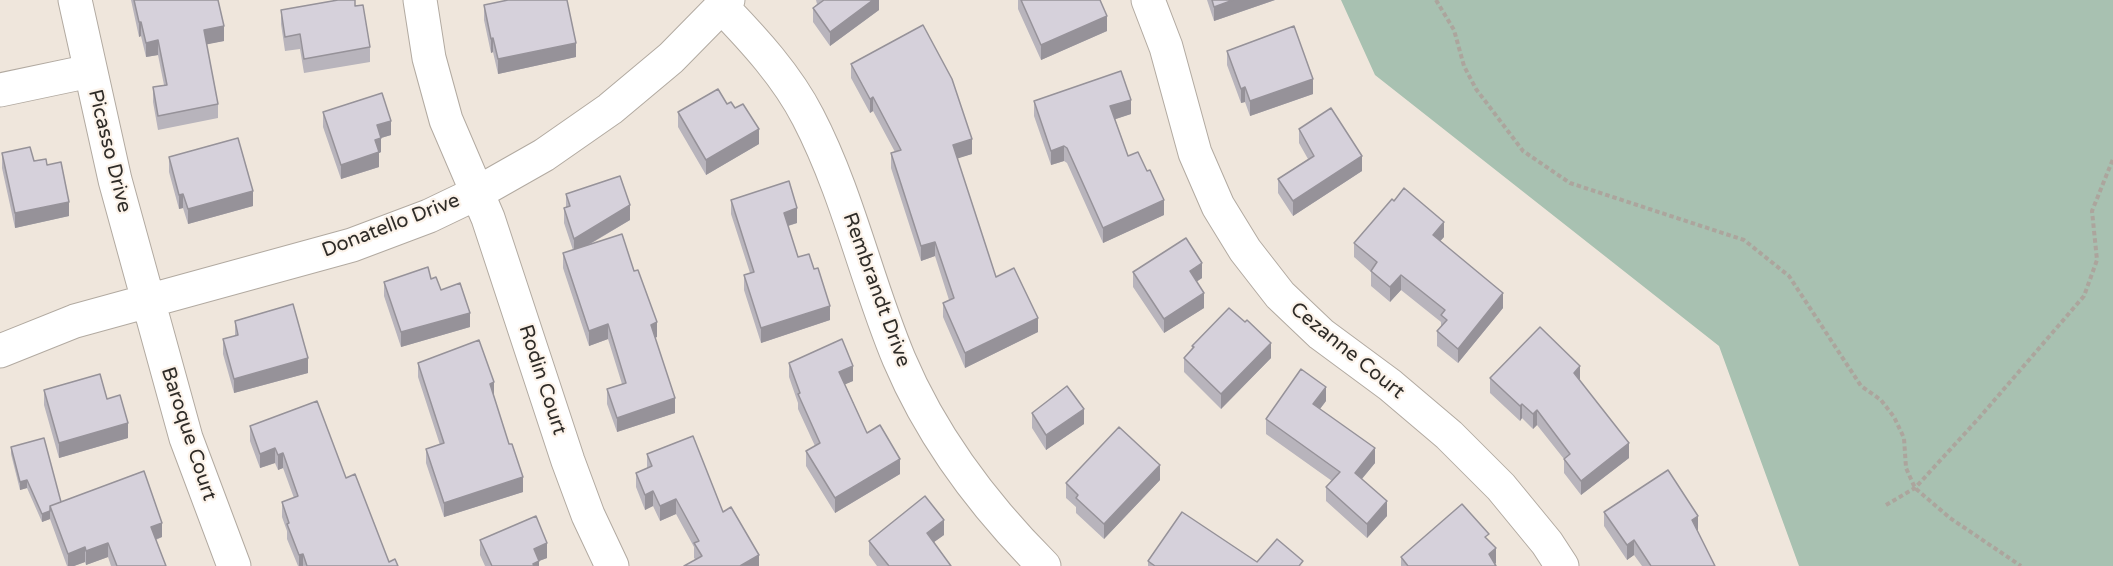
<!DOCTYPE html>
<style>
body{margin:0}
canvas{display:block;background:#efe6dc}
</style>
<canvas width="2113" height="566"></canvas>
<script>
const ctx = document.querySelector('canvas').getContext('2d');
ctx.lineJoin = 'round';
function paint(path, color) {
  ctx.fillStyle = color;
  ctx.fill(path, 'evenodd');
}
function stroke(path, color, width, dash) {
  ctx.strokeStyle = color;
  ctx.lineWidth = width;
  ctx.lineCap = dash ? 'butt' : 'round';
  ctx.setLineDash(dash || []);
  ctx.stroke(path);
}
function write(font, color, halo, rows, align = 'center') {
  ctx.font = font + ' "Varela Round",sans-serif';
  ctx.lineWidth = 4.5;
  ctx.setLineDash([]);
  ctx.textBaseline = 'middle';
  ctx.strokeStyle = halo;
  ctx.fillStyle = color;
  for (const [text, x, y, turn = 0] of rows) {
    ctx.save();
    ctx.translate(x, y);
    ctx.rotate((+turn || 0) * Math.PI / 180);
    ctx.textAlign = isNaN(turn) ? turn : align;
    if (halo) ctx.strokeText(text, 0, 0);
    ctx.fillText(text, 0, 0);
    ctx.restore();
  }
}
const green = new Path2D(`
 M1341,0H2113V566H1799L1719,346L1375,75Z`);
const path = new Path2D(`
 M1436,0L1454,30L1464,66L1476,89L1523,151L1570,183L1744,240L1789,276L1861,386L1881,400L1894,417L1904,438L1906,468L1915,488L1950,518L2021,566
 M1886,505L1915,488L1979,418L2084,296L2097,260L2092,211L2113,159`);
const street = new Path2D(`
 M75,0L115,180L186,438L234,566
 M420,0L429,58L446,120L488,218L568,461L588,515L612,566
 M1148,0L1166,47L1195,153L1218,206L1245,250L1280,295L1321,334L1390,385L1449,435L1501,487L1547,543L1562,566
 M722,7C754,40 787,76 808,117C848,194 866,280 899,359C932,437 985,507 1044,566
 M0,90L90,71
 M0,351L75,321L352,245L429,216L477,193L544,155L610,109L671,58L728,0`);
const wall = new Path2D(`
 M131,0H218L224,41L206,44L218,104V118L158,130L153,102V87L164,85L158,55L146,57L141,36L139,37Z
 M816,0H879V10L830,46L813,22V8L817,4Z
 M1018,0H1100L1107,31L1041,60L1018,9Z
 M1207,0H1275L1214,21Z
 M484,5L576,57L498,74L493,52L491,53L484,20Z
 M355,6L370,47V62L304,73L300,49L285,51L281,24V10Z
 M1227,51L1313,94L1250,116L1245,102L1241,103L1227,65Z
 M851,64L972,154L957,158L996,277L1038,332L965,368L943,317V303L949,300L935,256L921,261L891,168V153L895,152L873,111L870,113L851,78Z
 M1034,101L1131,114L1115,119L1128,156L1164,215L1103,243L1067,163L1064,161L1051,165L1034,116Z
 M323,112L391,135L381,138V152L379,153V167L341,179L323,127Z
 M678,112L759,144L706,175L678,127Z
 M1299,129L1362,171L1293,216L1278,193V179L1308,159L1299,143Z
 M2,153L47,165L69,216L15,228L2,168Z
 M169,157L253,206L188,224L183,208L179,209L169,172Z
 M566,194L630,220L587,246L657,337L655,338L675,413L617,432L607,404V389L622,384L608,339L589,346L563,268V253L573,250L564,223V208H566Z
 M731,200L797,223L788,226L798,257L830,320L761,343L744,290V275L750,273L731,214Z
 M1444,237L1440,241L1503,308L1458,363L1437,346V331L1441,327V322L1401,290L1390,302L1371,286V272L1354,257V243Z
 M1133,272L1202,278L1196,282L1204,308L1164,333L1133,287Z
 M431,279L470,327L401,347L384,296V282Z
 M235,321L308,373L234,393L223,354V339L235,336Z
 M1192,346L1271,358L1221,409L1184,372V358L1192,348Z
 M418,363L494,396L523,492L444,517L426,463V449L440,445L418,377Z
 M789,363L853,381L845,384L867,433L900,474L835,513L806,466V451L815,446L798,409V403L789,377Z
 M1490,378L1580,381L1629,458L1581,495L1564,473V459L1537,425L1533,429L1522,418L1520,421L1490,393Z
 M44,390L107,399L128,438L59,458L44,405Z
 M1326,401L1320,409L1375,463L1362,479L1387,516L1367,538L1326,501V487L1332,481L1266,434V419Z
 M1032,413L1084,424L1046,450L1032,428Z
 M250,426L346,478L389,562L398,566H298L287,539V531L282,517V502L294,498L283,468L278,470L275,463L260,468L250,441Z
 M11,447L61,502L162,537L156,540L166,566H111L108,557L86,565L85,562L74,566H67L50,519L42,522L27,488L20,490L11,454Z
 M647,454L723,512L759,566L695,559L694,558V547L676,514L660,521L653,506L645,510L636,487V473L647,468Z
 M1160,480L1104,539L1076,513V507L1066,498V483Z
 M1604,512L1698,530L1697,531L1715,566H1642L1634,555L1627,560L1604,526Z
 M944,535L934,542L951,566H877L869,555V541Z
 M480,540L547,558L539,561V566H485L480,555Z
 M1489,541L1496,566H1401V557Z
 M1148,561L1257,562L1303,566H1148Z`);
const shadedWall = new Path2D(`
 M873,0H879V10L830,46V32Z
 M1233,0H1275L1214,21V7Z
 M1107,16V31L1041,60V45Z
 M139,22H141V36L139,37Z
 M224,26V41L204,45V30Z
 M493,38V52L491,53V39Z
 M158,40V55L146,57V43Z
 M576,43V57L498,74V59Z
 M1313,79V94L1250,116V101Z
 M1245,87V102L1241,103V89Z
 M873,97V111L870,113V99Z
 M1131,100V114L1110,121V106Z
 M391,121V135L381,138V152L379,153V167L341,179V165L375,140L377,125Z
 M759,129V144L706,175V160Z
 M972,139V154L953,160V145Z
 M1064,146V161L1051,165V151Z
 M1362,156V171L1293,216V201Z
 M253,191V206L188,224V209Z
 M183,194V208L179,209V195Z
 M1164,200V215L1103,243V228Z
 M69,202V216L15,228V213Z
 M630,205V220L574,253V239Z
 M797,208V223L784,227V213Z
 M1444,222V237L1433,249V235Z
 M935,242V256L921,261V246Z
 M1202,263V278L1190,286V271Z
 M1401,275V290L1390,302V287Z
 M1204,293V308L1164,333V319Z
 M1503,293V308L1458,363V349Z
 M830,306V320L761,343V328Z
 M470,313V327L401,347V332Z
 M1038,318V332L965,368V353Z
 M657,322V337L651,339V325Z
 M608,324V339L589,346V331Z
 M1271,343V358L1221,409V394Z
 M308,358V373L234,393V379Z
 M853,366V381L839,387V372Z
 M1580,366V380L1574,373Z
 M494,382V397L490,384Z
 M1326,387V401L1313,418V404Z
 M675,398V413L617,432V418Z
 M1522,404V418L1520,421V406Z
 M1084,409V424L1046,450V435Z
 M1537,410V425L1533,429V414Z
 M128,423V438L59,458V443Z
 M1629,443V458L1581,495V481Z
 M275,448V463L260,468V454Z
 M1375,448V463L1355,487V473Z
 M283,453V468L278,470V455Z
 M900,459V474L835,513V498Z
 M1160,465V480L1104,539V524Z
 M523,477V492L444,517V503Z
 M27,480V488L20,490V482Z
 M653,491V506L645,510V495Z
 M676,499V514L660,521V506Z
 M1387,501V516L1367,538V524Z
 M50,511V519L42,522V514Z
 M1698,516V530L1692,535V520Z
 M944,520V535L927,547V533Z
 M162,523V537L151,541V527Z
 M1634,540V555L1627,560V545Z
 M108,543V557L86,565V551Z
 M547,543V558L539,561V566H533L534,549Z
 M85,547V562L74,566H68V554Z
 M1496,548V563L1492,566L1489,554Z
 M303,554V566H299V555Z
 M759,555V566H740Z`);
const building = new Path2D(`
 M134,0H218L224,26L204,30L218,104L158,116L153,87L167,85L158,40L146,43L141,22H139Z
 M338,0H355V6L363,5L370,47L304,59L300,34L285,37L281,10Z
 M508,0H567L576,43L498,59L493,38L491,39L484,5Z
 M824,0H873L830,32L813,8Z
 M1021,0H1100L1107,16L1041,45Z
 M1212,0H1233L1214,7Z
 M923,25L952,79L972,139L953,145L996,277L1014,268L1038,318L965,353L943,303L954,298L935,242L921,246L891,153L901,150L873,97L870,99L851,64Z
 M1294,26L1313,79L1250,101L1245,87L1241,89L1227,51Z
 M1121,71L1131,100L1110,106L1128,156L1138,152L1147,171L1150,170L1164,200L1103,228L1067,148L1064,146L1051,151L1034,101Z
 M718,89L727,104L731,102L735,108L743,104L759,129L706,160L678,112Z
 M382,93L391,121L377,125L381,138L375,140L379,152L341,165L323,112Z
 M1331,108L1362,156L1293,201L1278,179L1314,156L1299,129Z
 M238,138L253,191L188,209L183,194L179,195L169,157Z
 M30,147L34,161L46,159L47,165L61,162L69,202L15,213L2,153Z
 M620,176L630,205L574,239L564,208L570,206L566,194Z
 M789,181L797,208L784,213L798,257L809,254L814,269L818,268L830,306L761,328L744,275L754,272L731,200Z
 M1404,188L1444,222L1433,235L1503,293L1458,349L1437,331L1447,320L1441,315L1445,310L1401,275L1390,287L1371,271L1377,262L1354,243L1392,199L1394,201Z
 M622,234L634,271L638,270L657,322L651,325L675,398L617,418L607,389L626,383L608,324L589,331L563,253Z
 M1186,238L1202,263L1190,271L1204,293L1164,319L1133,272Z
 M428,267L431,279L436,277L441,290L460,283L470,313L401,332L384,282Z
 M293,304L308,358L234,379L223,339L238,335L235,321Z
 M1229,308L1245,322L1247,320L1271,343L1221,394L1184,358L1194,347L1192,346Z
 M1540,327L1580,366L1574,373L1629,443L1581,481L1564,459L1570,454L1537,410L1533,414L1522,404L1520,406L1490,378Z
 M842,339L853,366L839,372L867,433L880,425L900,459L835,498L806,451L820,443L798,394L800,393L789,363Z
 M479,340L494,382L490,384L509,444H512L523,477L444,503L426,449L444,443L418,363Z
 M1301,369L1326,387L1313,404L1375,448L1355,473L1387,501L1367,524L1326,487L1340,472L1266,419Z
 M100,374L107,399L120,395L128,423L59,443L44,390Z
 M1067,386L1084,409L1046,435L1032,413Z
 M317,401L346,478L355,474L389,562L395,559L398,566H307L303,554L299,555L287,524L289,523L282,502L298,496L283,453L278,455L275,448L260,454L250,426Z
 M1119,427L1160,465L1104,524L1076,498L1078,495L1066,483Z
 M693,436L723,512L731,507L759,555L740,566H684L702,556L694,543L699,541L676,499L660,506L653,491L645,495L636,473L652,466L647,454Z
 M44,438L61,502L50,506V511L42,514L27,480L20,482L11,447Z
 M1668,470L1698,516L1692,520L1715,566H1651L1634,540L1627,545L1604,512Z
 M144,471L162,523L151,527L166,566H117L108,543L86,551L85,547L68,554L50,506Z
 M925,496L944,520L927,533L951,566H889L869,541Z
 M1462,504L1489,534L1485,537L1496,548L1489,554L1496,566H1408L1401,557Z
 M1182,512L1257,562L1277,539L1303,561L1299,566H1155L1148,561Z
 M536,516L547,543L534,549L539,561L533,564L534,566H492L480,540Z`);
const streetNames = [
 ["Picasso Drive",109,151,76],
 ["Donatello Drive",391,226,-21],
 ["Rembrandt Drive",876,290,70],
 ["Cezanne Court",1347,351,39],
 ["Rodin Court",542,380,72],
 ["Baroque Court",188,434,72]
];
paint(green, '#a8c1b1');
stroke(street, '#b2aaa1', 35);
stroke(path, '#aca59d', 4, [4.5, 3]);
stroke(street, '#fff', 33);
paint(wall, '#b8b4bc');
paint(shadedWall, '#969299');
paint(building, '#d6d1db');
stroke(building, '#969299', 1.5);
write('20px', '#2f2c28', '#fcf3ea', streetNames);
</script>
